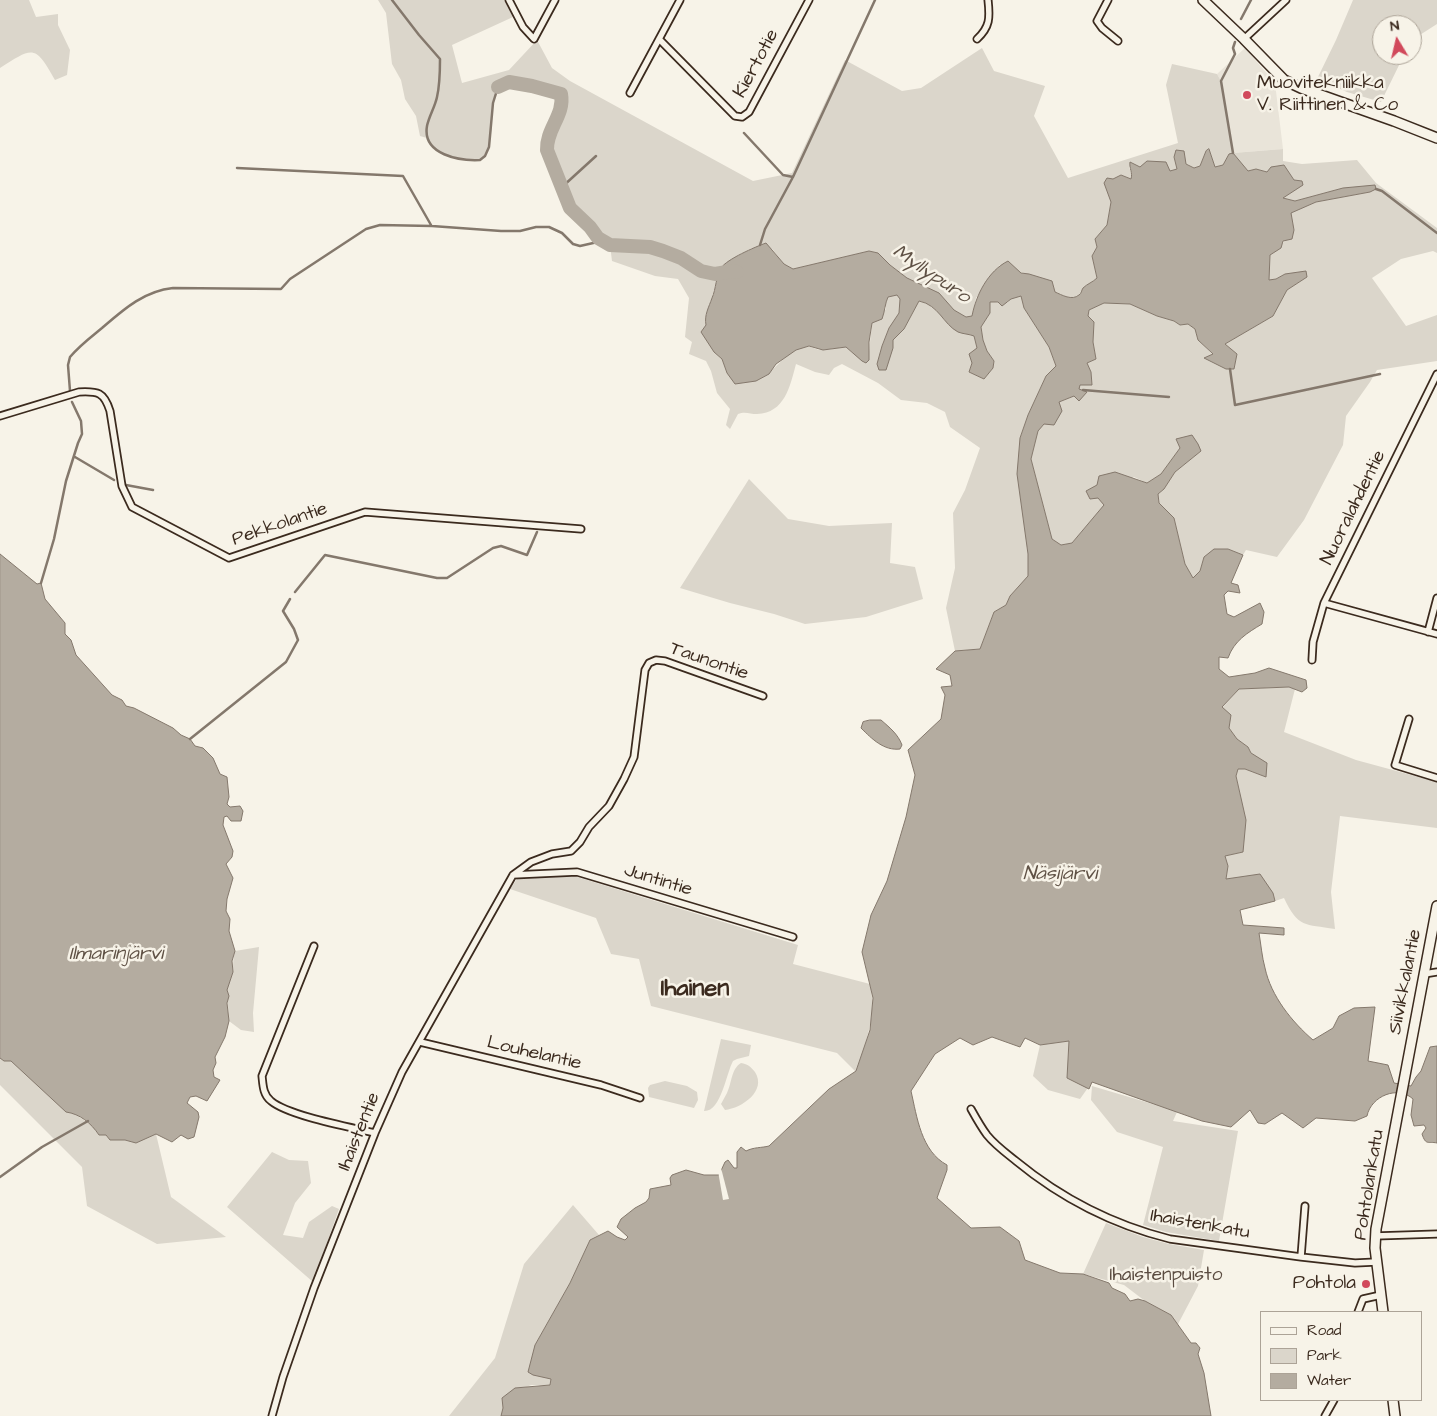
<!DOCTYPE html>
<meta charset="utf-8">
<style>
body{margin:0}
#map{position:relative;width:1437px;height:1416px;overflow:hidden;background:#f7f3e8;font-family:"Architects Daughter",sans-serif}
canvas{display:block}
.legend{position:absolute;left:1260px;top:1311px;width:162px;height:90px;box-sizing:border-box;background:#f7f3e8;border:1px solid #aca397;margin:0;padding:6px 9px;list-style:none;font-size:15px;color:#3b2a1e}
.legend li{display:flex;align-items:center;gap:10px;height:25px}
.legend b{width:25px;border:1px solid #aca397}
.north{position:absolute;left:1372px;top:15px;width:50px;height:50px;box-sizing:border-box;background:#f7f3e8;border:1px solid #aca397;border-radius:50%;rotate:351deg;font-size:14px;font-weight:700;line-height:20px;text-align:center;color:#3b2a1e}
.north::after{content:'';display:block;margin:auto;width:18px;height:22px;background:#d1495b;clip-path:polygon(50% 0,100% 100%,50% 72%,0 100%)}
</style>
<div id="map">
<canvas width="1437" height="1416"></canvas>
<ul class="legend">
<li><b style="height:6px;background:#f7f3e8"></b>Road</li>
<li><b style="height:14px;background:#dbd6cb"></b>Park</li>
<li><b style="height:14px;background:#b4aca0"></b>Water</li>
</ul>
<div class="north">N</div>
</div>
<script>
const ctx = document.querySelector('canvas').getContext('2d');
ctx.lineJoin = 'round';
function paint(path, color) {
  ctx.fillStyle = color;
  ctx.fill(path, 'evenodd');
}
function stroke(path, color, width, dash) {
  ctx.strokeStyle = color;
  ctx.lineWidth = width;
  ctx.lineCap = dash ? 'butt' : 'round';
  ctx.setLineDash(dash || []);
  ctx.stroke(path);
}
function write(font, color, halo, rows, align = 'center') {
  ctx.font = font + ' "Architects Daughter",sans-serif';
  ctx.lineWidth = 5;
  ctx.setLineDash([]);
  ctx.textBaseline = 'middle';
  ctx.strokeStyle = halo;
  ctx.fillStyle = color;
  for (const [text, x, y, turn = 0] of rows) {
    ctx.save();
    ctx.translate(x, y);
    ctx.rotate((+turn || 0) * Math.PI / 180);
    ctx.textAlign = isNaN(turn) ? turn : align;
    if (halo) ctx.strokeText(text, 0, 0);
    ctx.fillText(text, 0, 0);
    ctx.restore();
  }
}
const built = new Path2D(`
 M1245,48L1275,83L1283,149L1233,153L1221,81L1217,74Z`);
const green = new Path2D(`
 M0,0H29L36,17L58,14V25L70,50L67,75L55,80C35,44 33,47 0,68Z
 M378,0H504L513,17L452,45L462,83L509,70L537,40L552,68L570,81L753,181L792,173L845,60L902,91L921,88L982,48L994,71L1045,86L1034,116L1068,178L1178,143L1166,85L1172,64L1217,74L1221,81L1233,153L1283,149V161L1302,164L1357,160L1376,183L1437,228V253L1433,251L1401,259L1372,278L1406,326L1437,315V361L1377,370L1370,382L1346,416L1343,445L1304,520L1277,557L1246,550L1243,555L1228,549L1204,557L1200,571L1193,578L1185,564L1174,518L1159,503L1158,494L1164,489L1175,472L1201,451L1176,439L1180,448L1161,474L1147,483L1134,477L1098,497L1105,505L1072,543L1061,545L1052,539L1031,459L1038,431L1059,402L1074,396L1080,385H1092L1091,372L1087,363L1096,359L1093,342L1094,322L1088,316L1089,310L1104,303L1130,304L1157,316L1174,321L1180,325L1188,324L1195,329L1198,340L1213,355L1205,358L1226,369H1234L1237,354L1225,344L1273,316L1287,290L1307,277L1285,274L1276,279L1268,281L1270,255C1281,248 1285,239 1294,230L1290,213L1316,202L1370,192L1343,188L1295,201L1282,198L1301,181L1294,180L1284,165L1267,172L1256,169L1248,171L1229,154L1223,165L1215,167L1209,149L1206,151L1200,166L1194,168L1174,157L1177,169L1171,171L1129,167L1132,176L1131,179L1121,175L1113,179L1111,202L1107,225L1095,239L1097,247L1092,256L1097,278C1093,282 1087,284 1083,288C1081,291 1082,293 1079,295C1072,301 1062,295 1055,292L1051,281C1034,276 1017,272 1000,265L976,298L972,316L966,317L954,310L939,294L907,278L890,265L878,253L869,251L793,269L784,264L772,249L752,248L732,259L721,267L705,320L714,352L722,359L727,373C735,375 745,380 754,380C767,381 782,356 797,349C812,343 811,350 823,350C831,350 839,347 846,347L854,354L869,352L872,323L886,309L885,302L888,297L897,294L900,299L899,313L889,328L882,346L878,364L893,348V340L904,329L919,301C939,305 943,324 958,331C963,334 969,334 974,336L977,348L969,372L984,379L993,368L994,361L987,351L983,340L981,327L990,313V302L1007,303L1011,299L1021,295L1024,308L1049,347L1056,366L1046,376L1028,415L1020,438V455L1028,554V577L1010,596L1006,605L994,612L980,649L955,651L946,608L955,568L953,513L965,490L980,448L950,427L945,412L927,403L901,400L878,383L842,364L834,368L829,375L815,372L796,364C790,386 785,413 757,414C750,414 745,411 738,414L730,429L726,425L730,409L717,393L711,371L706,361L689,354L692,342L685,337L689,298L678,279L655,276L612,261L610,245L598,238L590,227L570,208L547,150C546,129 565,115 561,94L532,86L509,82L498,87C496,93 494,100 493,107C491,123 494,148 480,160C461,161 435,157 427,138L420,136L416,116L405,99L401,80L392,64L386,13Z
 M1353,0H1437V24L1412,40V25H1382V55H1404L1381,102L1347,92L1317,79L1336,40Z
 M749,479L788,519L829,526L892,523L890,563L915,567L923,599L866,617L805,624L774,614L730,603L680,588Z
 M1289,687L1295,689L1284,732L1356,760L1437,782V828L1340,816L1331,892L1335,929C1305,924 1298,928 1284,898L1275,901L1273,893L1226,879L1228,866L1225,856L1243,852L1240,794L1236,776L1238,769H1245L1266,777L1248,747L1237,739L1229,728L1222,708L1239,689Z
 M574,876L798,945L793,964L870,984C877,1014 866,1043 856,1072L837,1053L651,1006L639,959L611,954L596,918L510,889L517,879Z
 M259,947L253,1013L254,1032L241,1030L229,1021C228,1011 228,1000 227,990C227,984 232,977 233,971C233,964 233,958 235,951Z
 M721,1039L751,1045L749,1056L737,1059L733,1061C726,1074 721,1112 704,1111Z
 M1069,1040L1177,1112L1173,1121L1238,1131L1219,1241L1166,1232L1143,1225L1163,1147L1117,1132L1091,1100L1092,1086L1156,1105L1092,1082L1080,1099L1048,1090L1033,1076L1040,1045Z
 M0,1058L4,1061H11L73,1113L93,1126L99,1135H106L110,1140H125L136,1142L156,1134L171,1197L226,1237L157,1244L87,1206L82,1167L0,1085Z
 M741,1063C748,1064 751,1067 755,1072C767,1091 742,1108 725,1110L721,1104C723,1100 725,1097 727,1093C732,1083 731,1069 741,1063Z
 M665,1081L687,1086L697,1092L698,1100L694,1108L649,1097L648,1088L650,1085Z
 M272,1152L289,1160L308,1161L311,1183L295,1203L283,1235L303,1238L309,1222L332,1206L339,1209L313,1282L227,1207Z
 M573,1205L599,1235L590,1240L570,1283L535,1345L551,1379L550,1385H531L502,1398L503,1408L501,1416H449L495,1358L524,1264Z
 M1106,1223L1143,1237L1169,1244L1204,1250L1198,1286L1177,1326L1171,1315L1145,1301L1124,1285L1083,1274Z`);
const water = new Path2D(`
 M1209,149L1215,167L1223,165L1229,154L1233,153L1248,171L1256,169L1267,172L1271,167L1284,165L1294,180L1302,181L1303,185L1283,198L1295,201L1343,188L1375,185L1376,189L1370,192L1316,202L1291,213L1294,230L1292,239L1283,241L1281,248L1270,255L1269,280L1276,279L1285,274L1306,271L1307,277L1287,290L1273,316L1225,344L1237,354L1234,369H1226L1204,358L1213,354L1198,340L1195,329L1188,324L1180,325L1174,321L1157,316L1130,304L1104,303L1089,310L1088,316L1094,322L1093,342L1096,359L1087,363L1091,372L1092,385H1080L1079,389L1087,392L1079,401L1074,396L1059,402L1062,411L1054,425L1044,424L1038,431L1031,459L1052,539L1061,545L1072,543L1104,505L1098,498L1090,499L1086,491L1097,485L1099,476L1115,472L1147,483L1161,474L1180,448L1176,439L1192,435L1198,444L1201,451L1175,472L1164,489L1158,494L1159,503L1174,518L1185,564L1193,578L1200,571L1204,557L1214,549H1228L1243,555L1231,583L1238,585L1240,593L1228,591L1224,595L1227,614L1234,617L1260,603L1264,612L1262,624C1247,633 1234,641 1228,658L1219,657V669L1229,677L1255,673L1269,668L1306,680L1307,688L1302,692L1289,687L1239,689L1222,707L1231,715L1229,728L1237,739L1248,747L1251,753L1267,763L1266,777L1245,769H1238L1236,776L1246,820L1243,852L1225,856L1228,866L1226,879L1260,874L1273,893L1275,901L1240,910L1243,925L1284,928V935L1259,933C1261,945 1262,957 1265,968C1271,996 1292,1022 1313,1040L1333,1028L1339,1016L1354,1008L1375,1007L1368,1061L1388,1065L1394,1083L1411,1086L1416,1077L1421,1071L1430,1047L1437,1046V1143C1428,1141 1426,1146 1422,1134L1426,1128L1424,1125L1414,1126L1411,1115L1413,1099C1398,1085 1371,1096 1367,1116L1355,1121L1316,1118L1303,1128L1282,1113L1265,1124L1258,1123L1250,1110L1231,1127L1202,1121L1092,1082L1089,1089L1067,1078L1069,1041L1040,1045L1025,1038L1020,1047L992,1037L973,1045L960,1038L935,1054L911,1091C917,1117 921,1151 947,1165V1170L937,1198L971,1228L1000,1227L1019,1241L1025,1260L1060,1273L1083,1274L1109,1283L1112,1288L1125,1294L1130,1301L1138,1299L1145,1301L1171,1315L1191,1343H1196L1200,1348L1198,1354L1204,1373L1211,1416H501L503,1408L502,1398L515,1388L550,1385L551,1379L533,1375L528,1372L535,1345L570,1283L590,1240L608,1231L617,1237L625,1240L628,1237L617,1227L621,1219L635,1208L646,1202L649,1198L650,1189L671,1185L670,1178L672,1175L686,1170L704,1175H719L725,1162L728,1160L734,1168H737V1152L741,1147L746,1151C754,1147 761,1148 769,1146L829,1089L856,1071L870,1030L873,998L862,952L871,915L887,881L906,817L915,775L908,750L941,719L945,695L941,687L952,686L950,675L936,669L955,651L980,649L994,612L1006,605L1010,596L1028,576V554L1017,474L1020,438L1028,415L1046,376L1056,366L1049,347L1024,308L1021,296L1011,299L1002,306L998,302H990V313L981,327L983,340L987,351L994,361L993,368L984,379L969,372L972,363L969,354L977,348L974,336C969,334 963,334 958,332C943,324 939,305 919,301L904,329L893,340V348L886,370H879L877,364L882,346L889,328L899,313L900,299L897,295L888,297C885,303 885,311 882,319L872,323L869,342V360L866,363L862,361L846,347L823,350L809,346L796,350L776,364L769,374L756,381L735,384L727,373L722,359L714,352L701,332L706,325C704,315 709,307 712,298C716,289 716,276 721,268C727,259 755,247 766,243L784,264L793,269L869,251L878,253L890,265L907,278L939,293L954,310L966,317L972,316C976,295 988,271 1008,261L1021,273L1029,274L1052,281L1055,292C1062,295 1072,301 1079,295C1082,293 1081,291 1083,288C1087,284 1093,282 1097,278L1092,256L1097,247L1095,239L1107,225L1111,202L1104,183L1107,178L1113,179L1121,175L1131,179C1133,173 1129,168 1130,162L1140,167L1147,161L1166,162L1170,171L1177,169L1174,157L1176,150L1184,151L1186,164L1194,168L1200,166L1206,151Z
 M0,554L37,584L41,583L45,599L65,623V634L71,640L76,655L112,695L122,700L126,706L134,708L173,728L181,735L190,739L195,746L203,748L213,758L220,774L227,777L229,797L227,804L230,807L240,806L243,811L241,821H231L227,816L224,817L223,825L233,851L232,857L226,864L233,878L227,899L226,911L230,919L229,931L235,951L232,961L233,972L227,990L229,996L227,1003L229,1021L225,1037L215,1057L216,1063L213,1070L214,1077L220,1080L207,1101L196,1096L190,1097L187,1103L198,1112L199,1117L194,1137L188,1139L181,1135L172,1142L156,1134L136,1143L125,1140H110L106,1135H99C91,1123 80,1114 66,1112L11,1061H4L0,1058Z
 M870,720H881C889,727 898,734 902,745L900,749C884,751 872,739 861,728L863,722Z`);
const pier = new Path2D(`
 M721,1168L729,1199L723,1200L718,1171Z`);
const stream = new Path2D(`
 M392,0L419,35L440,59C440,72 440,84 437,97C435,107 429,116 427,126C422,155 460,161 480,160L485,156L489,147L493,103L498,87
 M1241,19L1251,0
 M744,133L783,175L793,177
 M1233,153L1221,81L1235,54L1233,48L1235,42
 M237,168L403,176L431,225
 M562,187L596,156
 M1376,189L1382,191L1437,233
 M760,245L765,229L793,177L875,0
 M1230,369L1235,405L1380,374
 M1083,390L1169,397
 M70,391L68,365L70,357C79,346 91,337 102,328C124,309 144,291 173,288L281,289L290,279L366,229L380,225L432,226L501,231H520L536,227H549L562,233L573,244L580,246L602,241
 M75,457L114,480
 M126,485L153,490
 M41,583L54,539L66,481L78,443L82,434L81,421L72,402
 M295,592L325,555L437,578H447L493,548L501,546L527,555L537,532
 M190,739L286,662L298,640L294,629L283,611L290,599
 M0,1177L42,1147L88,1121`);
const river = new Path2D(`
 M498,87L509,82L532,86L561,94C565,115 546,129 547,150L570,208L590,227L598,238L610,245L650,247L663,251L681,258L701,271L715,274L733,271L737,272`);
const minor = new Path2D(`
 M509,0L523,27L534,39L555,0
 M1108,0L1097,21L1102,28L1118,41
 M659,39L735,116L742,117L749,112L809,0
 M977,39C990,27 990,18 988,0
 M1244,39L1286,0
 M630,93L680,0
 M0,416L79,392C98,391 104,392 110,411L122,486L132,507L229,558L365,512L581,529
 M1324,603L1437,634
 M1428,632L1437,598
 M1312,660L1313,642L1324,603L1437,374
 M1409,719L1395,765L1437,778
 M513,875L577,872L793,937
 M314,946L262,1076C263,1085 263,1095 271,1101C289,1116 350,1127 375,1133
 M1424,974L1437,972
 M420,1042L601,1085L640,1098
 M971,1109C976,1118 981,1127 987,1135C995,1145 1006,1153 1016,1161C1061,1198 1114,1225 1170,1239L1301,1257L1355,1263L1376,1262
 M1375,1236L1437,1234
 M1301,1257L1305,1206
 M1358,1312L1363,1299L1381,1295
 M272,1416L283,1377L314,1288L375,1133L402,1072L513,875L531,862L552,854L571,851L580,842L589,827L609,806L624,779L634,757L645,670L649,663L656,660L665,661L763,696
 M1325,1416L1334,1400`);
const secondary = new Path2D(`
 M1203,0L1244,39L1284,80L1301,88L1394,121L1437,138
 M1383,1312L1375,1248L1376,1229L1437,906
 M1393,1400L1395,1416`);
const markers = [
 [1247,95,5,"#d1495b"],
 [1366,1284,5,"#d1495b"]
];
const streetNames = [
 ["Kiertotie",757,64,-62],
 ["Nuoralahdentie",1354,508,-64],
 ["Pekkolantie",280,525,-19],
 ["Taunontie",709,662,19],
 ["Juntintie",658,881,17],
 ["Siivikkalantie",1406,982,-79],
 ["Louhelantie",534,1054,13],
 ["Ihaistentie",360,1132,-68],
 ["Pohtolankatu",1370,1185,-81],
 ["Ihaistenkatu",1200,1225,10]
];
const poiNames = [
 ["Muovitekniikka",1257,84],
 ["V. Riittinen & Co",1257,106],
 ["Pohtola",1356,1284,"right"]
];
const parkNames = [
 ["Ihaistenpuisto",1166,1276]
];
const waterNames = [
 ["Myllypuro",931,275,34],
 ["Näsijärvi",1060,875],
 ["Ilmarinjärvi",116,955]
];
const districtNames = [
 ["Ihainen",695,990]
];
paint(built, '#e9e4d9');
paint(green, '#dbd6cb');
paint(water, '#b4aca0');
stroke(water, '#84786c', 1);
paint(pier, '#f7f3e8');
stroke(stream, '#84786c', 2.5);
stroke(river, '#b4aca0', 14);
stroke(minor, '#3b2a1e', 9);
stroke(secondary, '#3b2a1e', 12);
stroke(minor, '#f7f3e8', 5.5);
stroke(secondary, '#f7f3e8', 9);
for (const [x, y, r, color] of markers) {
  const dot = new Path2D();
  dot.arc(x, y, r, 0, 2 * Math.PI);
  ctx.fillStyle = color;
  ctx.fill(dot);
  stroke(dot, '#f7f3e8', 2);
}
write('19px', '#3b2a1e', '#f7f3e8', streetNames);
write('19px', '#3b2a1e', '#f7f3e8', poiNames, 'left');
write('19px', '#5b4c41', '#f7f3e8', parkNames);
write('italic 20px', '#5f5145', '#f7f3e8', waterNames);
write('bold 24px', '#3b2a1e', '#f7f3e8', districtNames);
</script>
